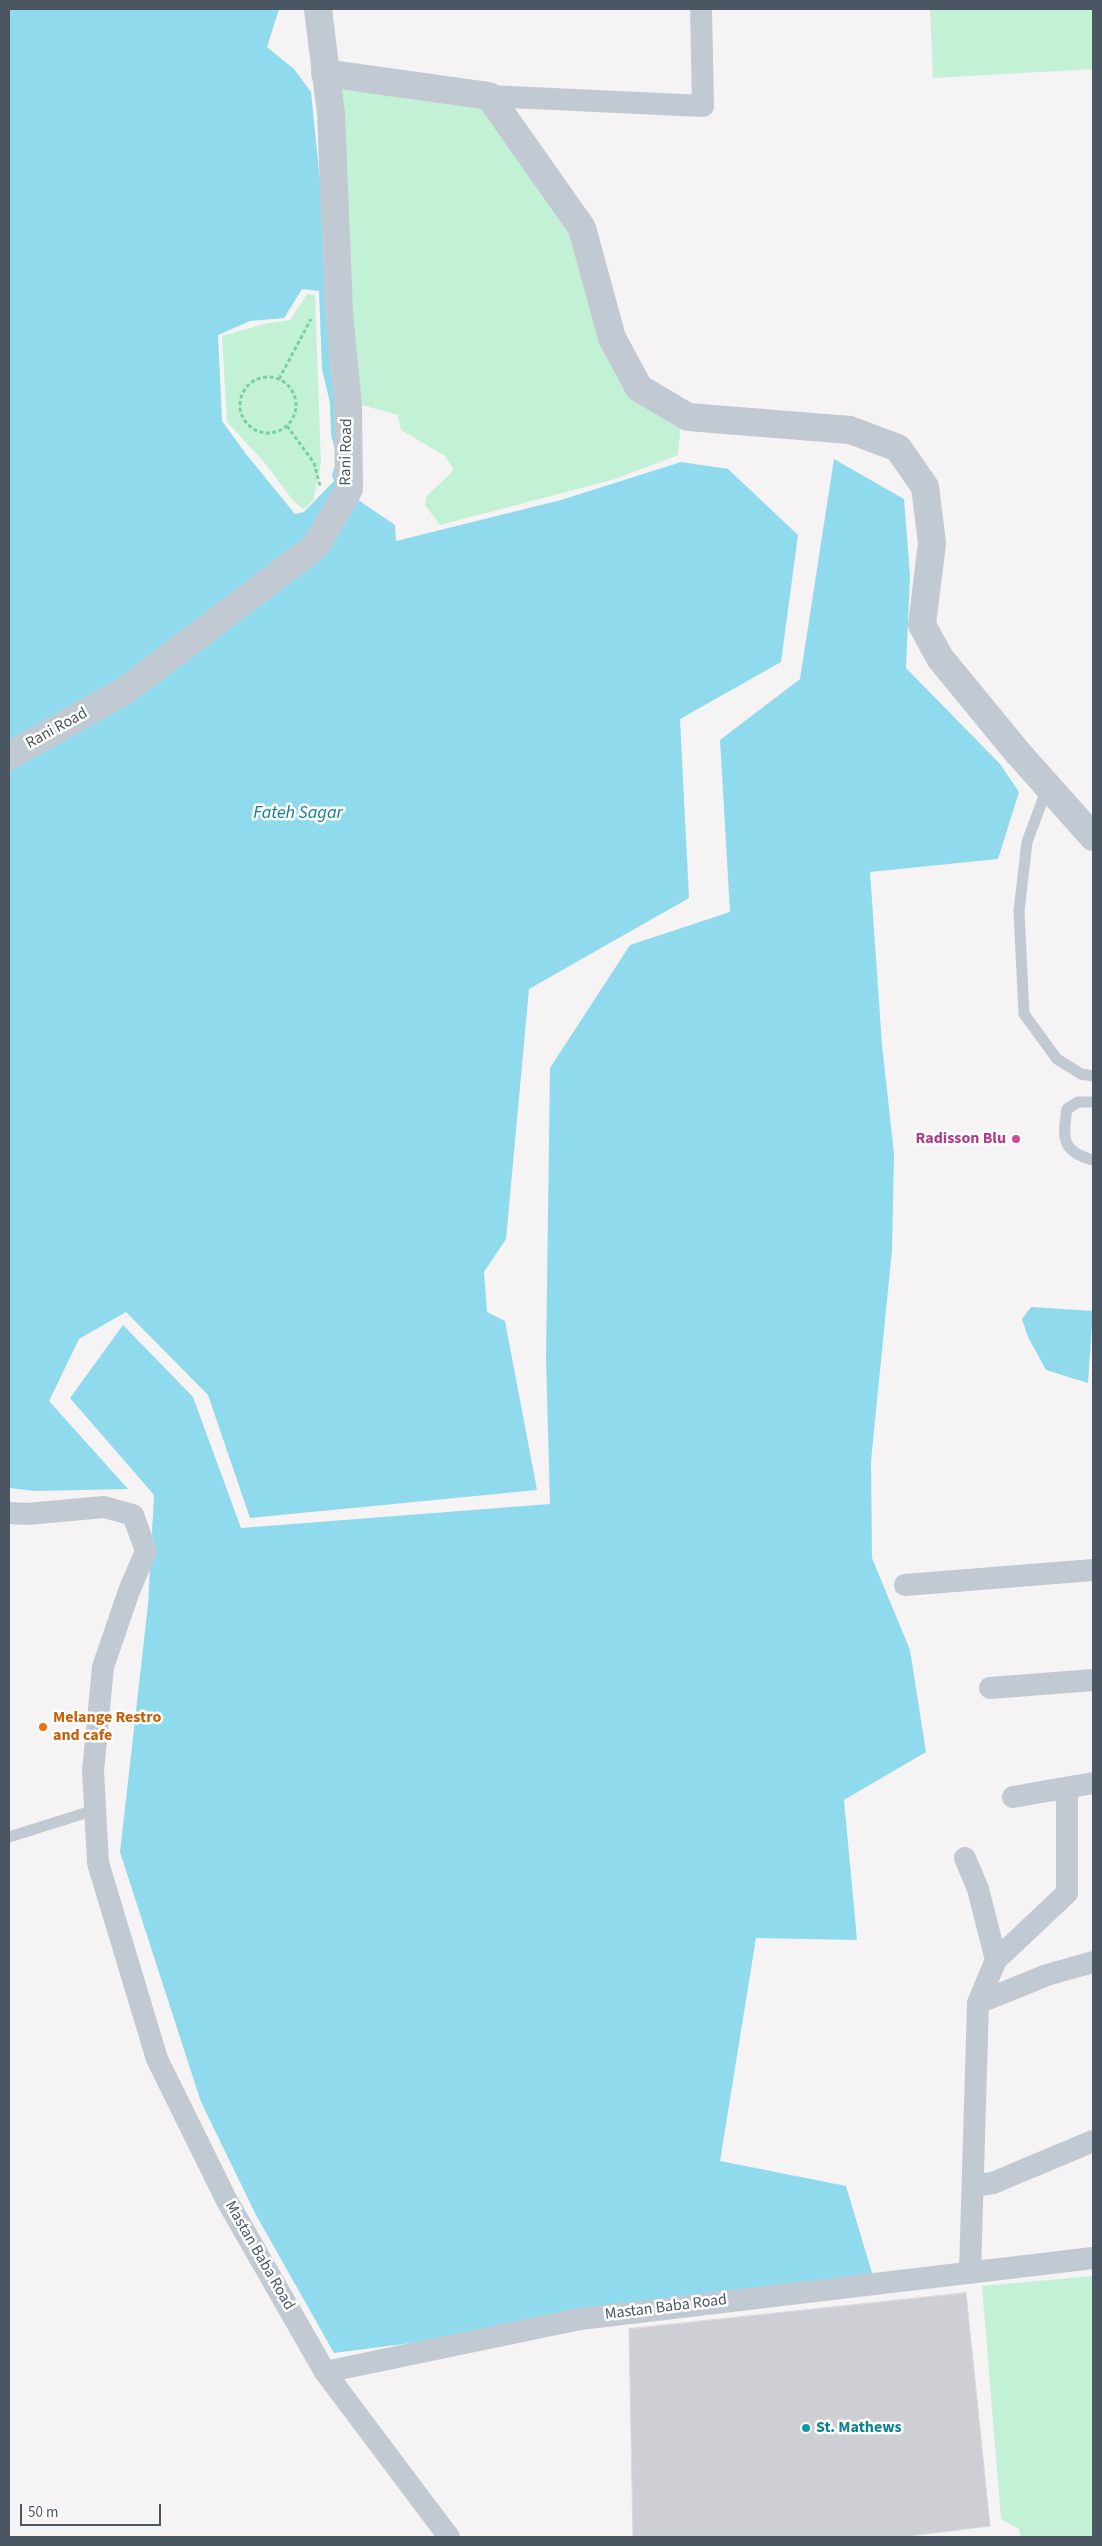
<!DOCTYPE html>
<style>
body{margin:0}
#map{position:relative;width:1102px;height:2546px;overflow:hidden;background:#f5f3f3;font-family:"Source Sans 3",sans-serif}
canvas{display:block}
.frame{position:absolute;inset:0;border:10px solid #4a5661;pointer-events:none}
.scale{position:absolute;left:20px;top:2504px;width:141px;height:22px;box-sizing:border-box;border:2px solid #4a5661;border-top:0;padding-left:6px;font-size:15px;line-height:18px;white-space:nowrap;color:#4a5661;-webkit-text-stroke:4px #fff;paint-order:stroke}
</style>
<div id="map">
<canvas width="1102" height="2546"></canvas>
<div class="frame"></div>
<div class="scale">50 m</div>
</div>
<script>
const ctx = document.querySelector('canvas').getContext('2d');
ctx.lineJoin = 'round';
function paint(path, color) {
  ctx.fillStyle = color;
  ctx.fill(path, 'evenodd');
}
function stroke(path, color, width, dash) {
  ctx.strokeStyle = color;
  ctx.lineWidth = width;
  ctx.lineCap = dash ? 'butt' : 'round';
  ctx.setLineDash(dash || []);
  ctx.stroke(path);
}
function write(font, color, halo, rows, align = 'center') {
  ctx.font = font + ' "Source Sans 3",sans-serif';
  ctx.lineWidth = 5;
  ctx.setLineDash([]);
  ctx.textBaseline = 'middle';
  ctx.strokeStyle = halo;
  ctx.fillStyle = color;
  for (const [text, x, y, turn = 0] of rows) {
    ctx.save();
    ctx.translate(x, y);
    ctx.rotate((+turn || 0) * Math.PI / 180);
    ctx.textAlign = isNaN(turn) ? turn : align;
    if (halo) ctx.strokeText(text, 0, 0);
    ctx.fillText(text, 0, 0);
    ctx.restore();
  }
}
const green = new Path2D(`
 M930,9H1093V69L933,78Z
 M338,89L483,104L575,232L601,332L681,420L678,455L612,480L440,525L425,505L426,497L451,473L453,469L445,456L401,430L398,415L354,403Z
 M307,294L315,295L321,463L313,501L304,509L295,503L264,462L227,422L222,336L264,324L290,320Z
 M1093,2276V2537H1020L1019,2529L1001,2519L982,2286Z`);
const water = new Path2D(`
 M9,9H279L267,47L294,69L311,92L322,200L339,487L395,525L396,541L561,500L681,462L728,469L798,535L781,662L680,719L689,898L529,989L506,1239L484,1272L487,1312L505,1321L537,1490L250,1518L208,1395L126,1312L79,1339L49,1401L128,1489L35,1491L9,1488ZM302,289L319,291L322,369L330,403L331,435L336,453V463L332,475L334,481L304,512L295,514L246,454L222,421L218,335L250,321L284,318Z
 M834,459L904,499L910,576L906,668L1000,764L1019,792L998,859L870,872L882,1045L894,1154L892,1250L871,1461L872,1558L910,1650L926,1752L844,1800L857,1940L756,1938L720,2161L846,2186L875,2283L334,2353L256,2215L201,2102L120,1852L148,1605L154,1495L70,1398L123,1325L193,1397L241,1528L550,1504L546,1359L550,1068L630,945L730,912L720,740L800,679Z
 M1031,1307L1093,1311L1088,1383L1046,1370L1028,1337L1022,1319Z`);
const building = new Path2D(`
 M966,2293L990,2526L902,2537H633L629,2329Z`);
const path = new Path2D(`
 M240 405a28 28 0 1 1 56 0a28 28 0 1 1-56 0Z
 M279,379L311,319
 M287,426L314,463L320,486`);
const service = new Path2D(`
 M1047,788L1027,842L1019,911L1024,1014L1057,1059L1081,1074L1093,1076
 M1093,1102H1078L1067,1109C1062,1138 1062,1152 1093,1160
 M9,1837L95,1810`);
const minor = new Path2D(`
 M489,96L703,106L701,9
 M9,1513L27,1514L104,1507L133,1515L146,1551L129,1591L103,1667L93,1771L98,1863L157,2059L226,2199L325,2372L580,2319L1093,2258
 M905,1585L1093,1570
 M990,1688L1093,1680
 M1013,1797L1093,1783
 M965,1858L978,1889L996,1960
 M978,2003L996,1960L1067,1893V1788
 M973,2186L993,2183L1093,2141
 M970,2272L978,2003L1047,1975L1093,1962
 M325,2372L449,2537`);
const tertiary = new Path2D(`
 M325,73L489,96L582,228L612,338L639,388L688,417L850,430L898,448L925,487L932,543L922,625L940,658L1018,753L1093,837
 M9,756L126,690L316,546L349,489L348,406L339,312L331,114L318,9`);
const markers = [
 [1016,1139,5,"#d1479c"],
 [43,1727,5,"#e8710a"],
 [806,2428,5,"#0f9aa8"]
];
const streetNames = [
 ["Rani Road",347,452,-89],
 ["Rani Road",57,729,-29],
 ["Mastan Baba Road",259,2256,60],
 ["Mastan Baba Road",666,2308,-7]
];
const hotelNames = [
 ["Radisson Blu",1006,1139]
];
const foodNames = [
 ["Melange Restro",53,1718],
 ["and cafe",53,1736]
];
const cultureNames = [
 ["St. Mathews",816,2428]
];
const waterNames = [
 ["Fateh Sagar",298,814]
];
paint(green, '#c3f1d5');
paint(water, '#90daee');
paint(building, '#cdcfd5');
stroke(building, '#d7d9de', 1);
stroke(path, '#7ad0a6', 3, [4, 2.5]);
stroke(service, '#c1cad2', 11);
stroke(minor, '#c1cad2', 22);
stroke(tertiary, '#c1cad2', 28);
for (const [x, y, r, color] of markers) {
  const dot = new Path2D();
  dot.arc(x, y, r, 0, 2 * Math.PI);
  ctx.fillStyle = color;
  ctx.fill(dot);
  stroke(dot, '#fff', 2);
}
write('16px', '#4a5661', '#fff', streetNames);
write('bold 16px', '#b23c85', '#fff', hotelNames, 'right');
write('bold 16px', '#c56008', '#fff', foodNames, 'left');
write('bold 16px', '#0d838f', '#fff', cultureNames, 'left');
write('italic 18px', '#0c7c9b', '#fff', waterNames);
</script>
